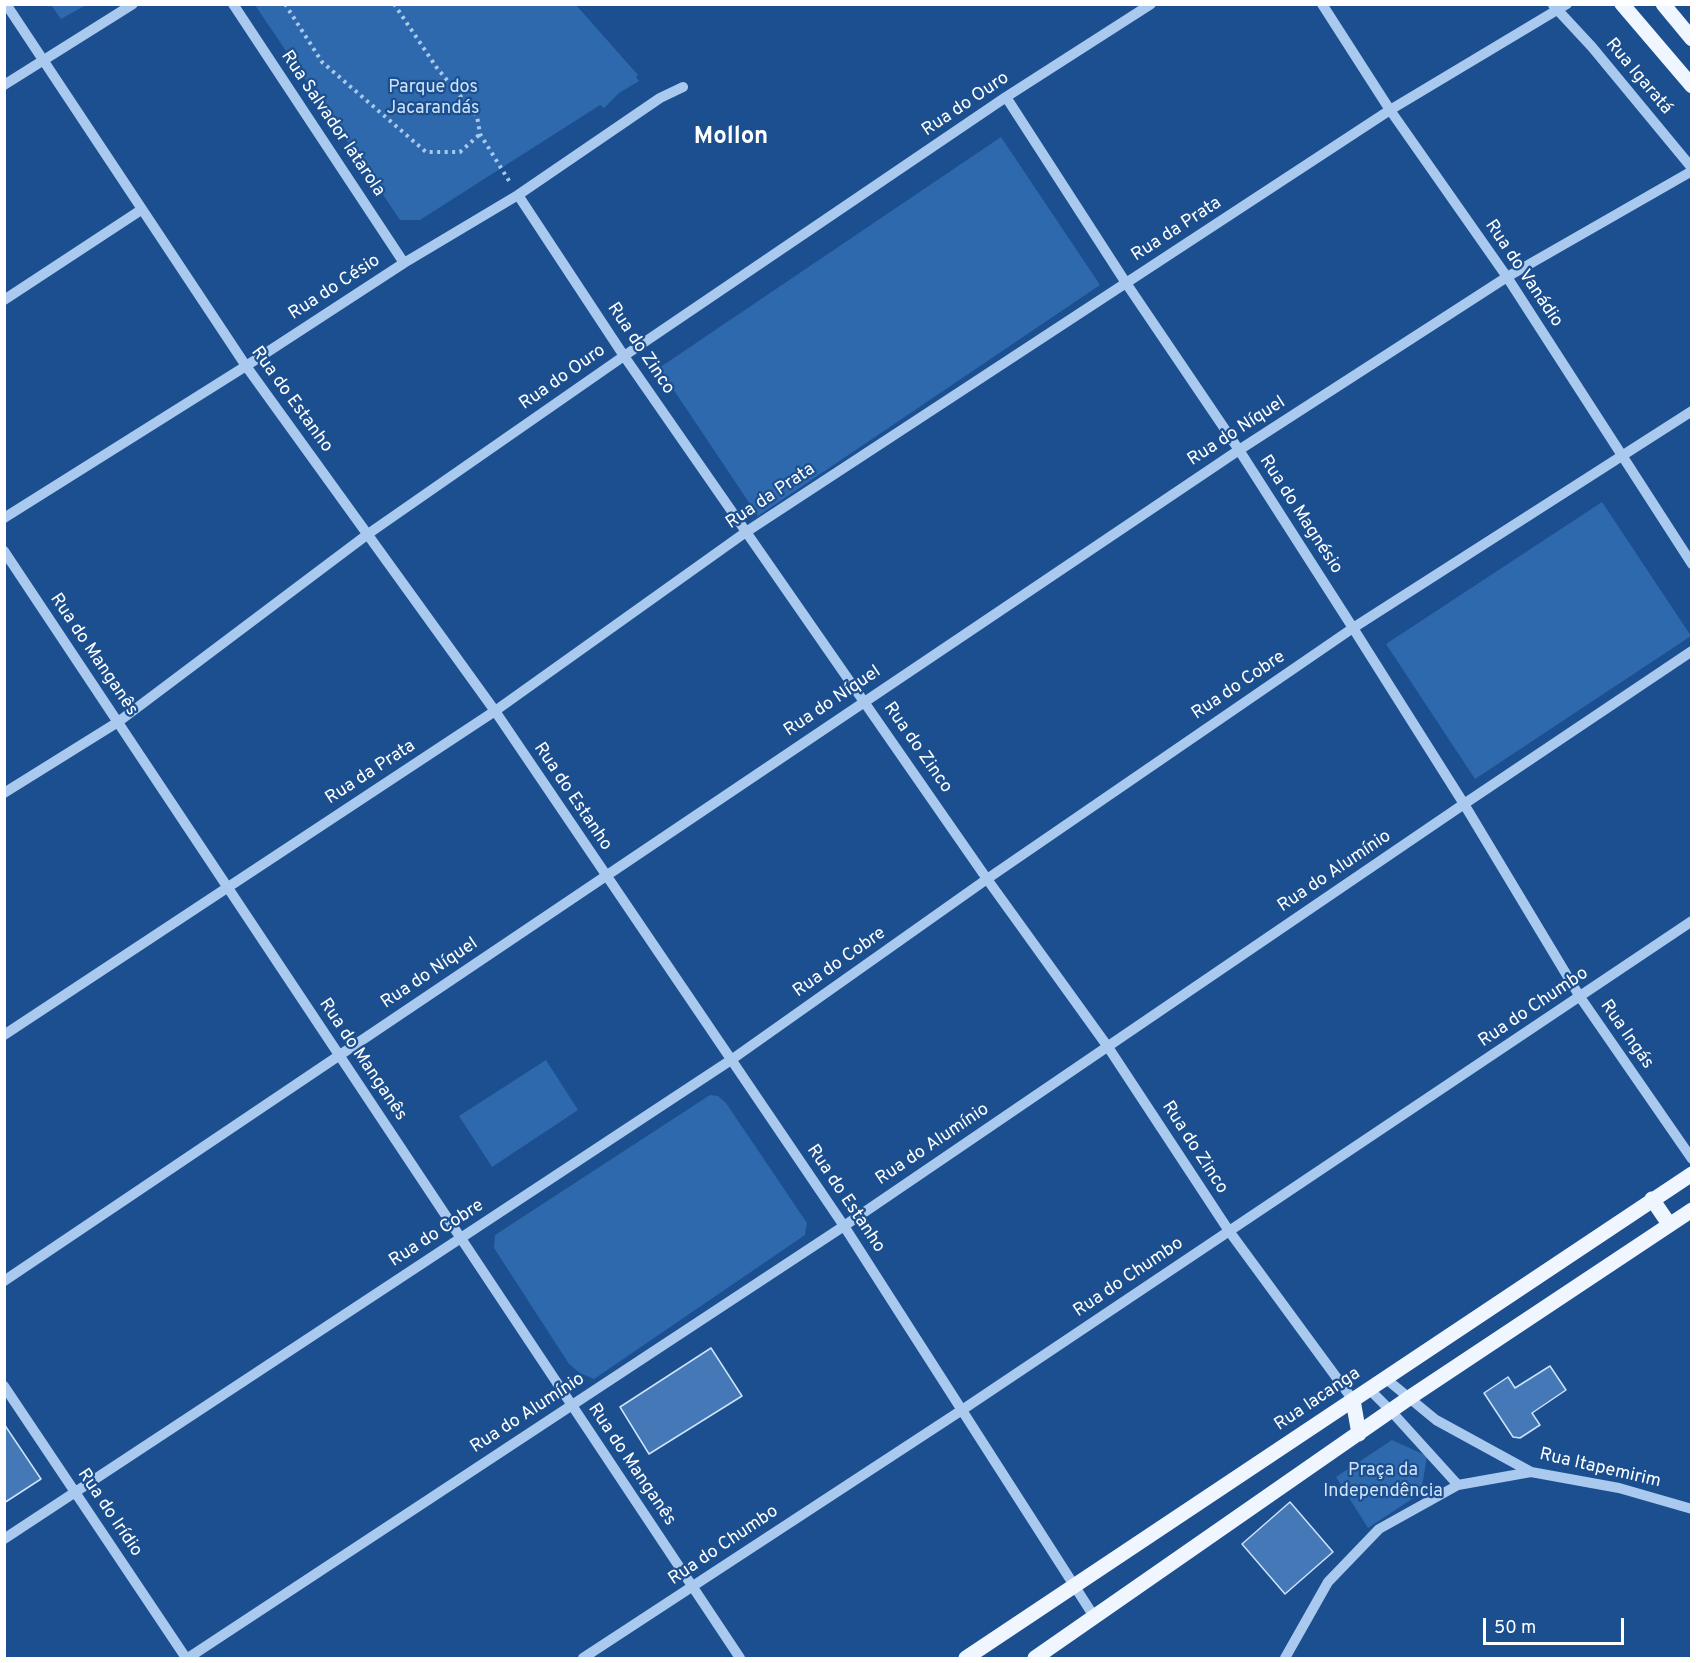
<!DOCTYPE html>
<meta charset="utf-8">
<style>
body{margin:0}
#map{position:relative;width:1696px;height:1663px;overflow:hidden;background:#1b4f8f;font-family:Overpass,sans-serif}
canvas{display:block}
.frame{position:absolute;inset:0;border:6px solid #fff;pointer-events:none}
.scale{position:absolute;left:1483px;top:1618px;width:141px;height:27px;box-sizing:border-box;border:3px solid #fff;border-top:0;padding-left:8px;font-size:18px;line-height:21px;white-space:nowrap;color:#fff;-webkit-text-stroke:4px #1b4f8f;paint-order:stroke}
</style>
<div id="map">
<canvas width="1696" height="1663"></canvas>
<div class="frame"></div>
<div class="scale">50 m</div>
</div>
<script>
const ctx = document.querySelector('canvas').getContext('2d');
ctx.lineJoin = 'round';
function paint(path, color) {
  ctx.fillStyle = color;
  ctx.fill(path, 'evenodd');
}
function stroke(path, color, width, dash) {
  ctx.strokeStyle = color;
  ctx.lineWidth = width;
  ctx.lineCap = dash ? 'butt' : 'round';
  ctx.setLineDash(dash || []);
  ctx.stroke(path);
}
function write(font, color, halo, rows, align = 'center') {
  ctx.font = font + ' Overpass,sans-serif';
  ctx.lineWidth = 4.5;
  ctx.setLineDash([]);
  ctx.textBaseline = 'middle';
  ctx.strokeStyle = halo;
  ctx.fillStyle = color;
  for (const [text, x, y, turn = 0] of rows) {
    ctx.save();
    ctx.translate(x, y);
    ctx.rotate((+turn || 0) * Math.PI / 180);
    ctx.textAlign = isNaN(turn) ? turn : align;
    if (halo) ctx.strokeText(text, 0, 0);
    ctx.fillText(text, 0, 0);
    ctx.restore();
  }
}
const green = new Path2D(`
 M51,5H86L61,19Z
 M255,5H576L638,75L636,77L639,81L619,93L604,108L600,105L420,220H400Z
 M1001,137L1100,285L758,516L659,368Z
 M1602,502L1691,636L1475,779L1386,644Z
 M546,1060L578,1110L492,1167L459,1116Z
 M710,1095L718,1096L726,1103L807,1223L805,1235L594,1379L580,1373L569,1364L494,1248L495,1235Z
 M1392,1440L1427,1456L1421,1493L1368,1528L1336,1477Z`);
const building = new Path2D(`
 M711,1348L742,1396L649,1454L620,1407Z
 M1550,1366L1566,1390L1532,1413L1540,1425L1520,1438L1513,1437L1484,1393L1508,1377L1515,1388Z
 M4,1424L41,1479L4,1503Z
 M1290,1502L1333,1552L1285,1594L1242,1544Z`);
const path = new Path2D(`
 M285,4L322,62L426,152H460L480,134
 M394,4L437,68L477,116L480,134L511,184`);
const minor = new Path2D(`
 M6,4L246,366L495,711L844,1226L1095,1618
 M233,4L404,263
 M1322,4L1390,110L1507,277L1692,564
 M1553,5L1592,47L1692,168
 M4,85L133,4
 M1006,97L1126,283L1239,450L1353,628L1464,804L1580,997L1692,1159
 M518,195L624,356L987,879L1108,1047L1229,1231L1353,1400
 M4,300L141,210
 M4,518L246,366L404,263L518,195L660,98L683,87
 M4,551L740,1658
 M4,793L118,722L368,534L624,356L1006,97L1151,4
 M4,1035L495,711L746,532L1390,110L1567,4
 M4,1281L1239,450L1507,277L1692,171
 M1385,1378L1436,1420L1531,1472L1619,1488L1692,1509
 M4,1386L186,1658
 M1369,1389L1391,1411L1458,1485
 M4,1539L731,1060L987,879L1353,628L1692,411
 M188,1658L844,1226L1464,804L1692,651
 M583,1658L962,1410L1692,921
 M1285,1658L1328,1582L1379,1529L1458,1485L1531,1472`);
const major = new Path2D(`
 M1622,4L1692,86
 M1663,4L1692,39
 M1652,1199L1669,1224
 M1353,1400L1359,1434
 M966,1658L1692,1174
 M1035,1658L1409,1398L1692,1210`);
const streetNames = [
 ["Rua Igaratá",1638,77,50],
 ["Rua do Ouro",966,105,-34],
 ["Rua Salvador Iatarola",332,124,56],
 ["Rua da Prata",1177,230,-33],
 ["Rua do Vanádio",1523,274,56],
 ["Rua do Césio",335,288,-33],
 ["Rua do Zinco",640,349,56],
 ["Rua do Ouro",563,378,-35],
 ["Rua do Estanho",291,400,54],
 ["Rua do Níquel",1237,432,-33],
 ["Rua da Prata",771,497,-34],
 ["Rua do Magnésio",1300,515,57],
 ["Rua do Manganês",93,655,56],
 ["Rua do Cobre",1239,686,-34],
 ["Rua do Níquel",833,702,-34],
 ["Rua do Zinco",917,748,55],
 ["Rua da Prata",371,773,-33],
 ["Rua do Estanho",572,797,56],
 ["Rua do Alumínio",1335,872,-34],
 ["Rua do Cobre",840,963,-35],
 ["Rua do Níquel",430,974,-34],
 ["Rua do Chumbo",1534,1008,-34],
 ["Rua Ingás",1626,1035,55],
 ["Rua do Manganês",362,1060,56],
 ["Rua do Alumínio",933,1145,-34],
 ["Rua do Zinco",1194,1148,57],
 ["Rua do Estanho",845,1199,56],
 ["Rua do Cobre",437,1234,-33],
 ["Rua do Chumbo",1129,1278,-34],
 ["Rua Iacanga",1318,1400,-34],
 ["Rua do Alumínio",528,1414,-33],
 ["Rua do Manganês",631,1465,56],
 ["Rua Itapemirim",1600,1469,13],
 ["Rua do Irídio",109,1513,56],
 ["Rua do Chumbo",724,1546,-34]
];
const parkNames = [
 ["Parque dos",433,88],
 ["Jacarandás",433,109],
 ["Praça da",1383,1471],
 ["Independência",1383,1492]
];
const districtNames = [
 ["Mollon",731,138]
];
paint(green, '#2e69ad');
paint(building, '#4478b7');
stroke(building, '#cfe3fa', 1.5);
stroke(path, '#a9c9ee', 4, [3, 4.5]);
stroke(minor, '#a9c9ee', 10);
stroke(major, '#f0f6ff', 15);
write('18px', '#fff', '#1b4f8f', streetNames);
write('18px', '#cfe3fa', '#1b4f8f', parkNames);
write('bold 24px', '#fff', '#1b4f8f', districtNames);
</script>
